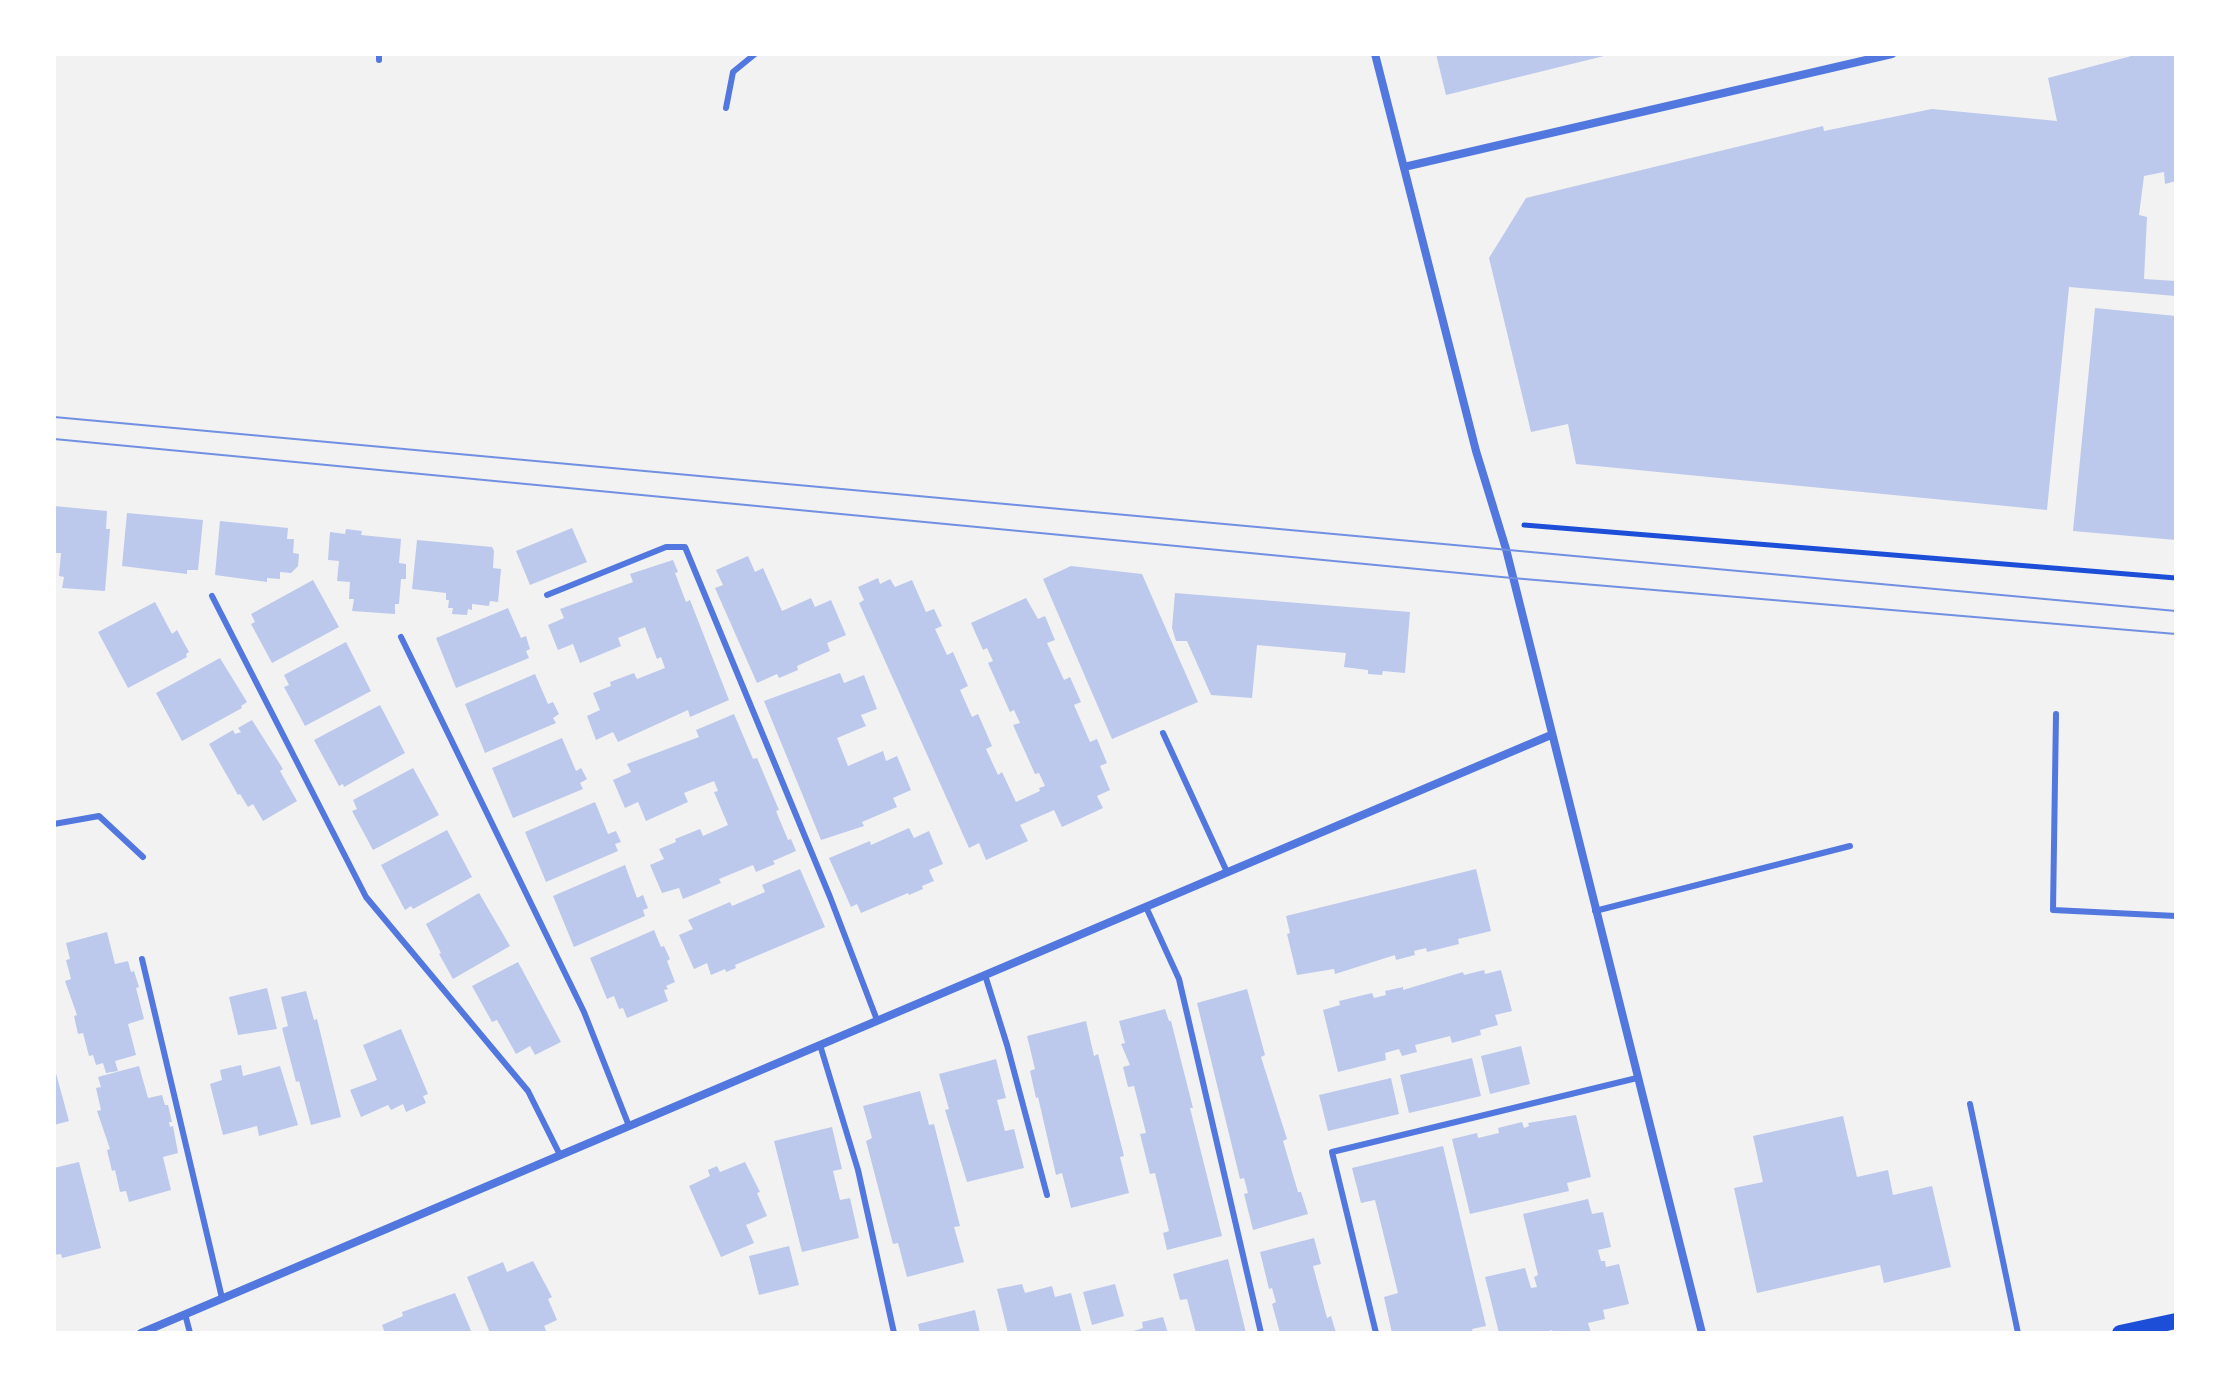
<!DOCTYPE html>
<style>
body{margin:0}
#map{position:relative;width:2230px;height:1387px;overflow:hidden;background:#f2f2f2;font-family:"Space Grotesk",sans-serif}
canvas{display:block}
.frame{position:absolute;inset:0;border:56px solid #fff;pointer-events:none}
</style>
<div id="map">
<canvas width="2230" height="1387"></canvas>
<div class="frame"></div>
</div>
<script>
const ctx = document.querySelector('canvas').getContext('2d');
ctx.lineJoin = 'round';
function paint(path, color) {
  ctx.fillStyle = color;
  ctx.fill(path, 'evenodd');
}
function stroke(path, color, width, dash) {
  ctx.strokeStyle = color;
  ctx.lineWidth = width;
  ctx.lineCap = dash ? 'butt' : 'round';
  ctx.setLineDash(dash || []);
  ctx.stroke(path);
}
const building = new Path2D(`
 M1436,54H1608V55L1446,95Z
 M2139,54H2176V181L2165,184L2164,172L2144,176L2139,215L2147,217L2144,279L2176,281V296L2069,287L2047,510L1576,464L1568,424L1531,432L1489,258L1526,198L1823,126L1824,131L1932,109L2057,121L2048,78Z
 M2095,308L2176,316V540L2073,531Z
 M54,506L107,511L106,529H110L105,591L62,588L64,577L59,576L61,553H54Z
 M127,513L203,520L198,570H187V574L122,566Z
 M220,521L288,528L287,539H294L293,553L299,554L298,566L291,573L280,572V579L267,578V582L215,575Z
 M572,528L587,562L530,585L516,551Z
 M346,529L362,531L361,535L401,539L399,563L406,564V579H401L399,604H395V614L352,611L354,599H349L350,582L337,581L339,561L328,560L330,532L345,534Z
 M417,540L492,547L494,551L493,568L501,569L498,602L490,601L489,606L472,604V610L468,609L467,615L452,614L453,608H448L449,600H446V593L412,589Z
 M748,556L755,572L763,568L782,611L811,598L815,607L831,600L846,635L827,643L830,651L797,666L798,670L779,678L777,674L757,683L715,588L723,585L716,570Z
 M673,560L678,572L675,573L686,602L690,600L729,700L690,717L688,710L618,742L613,732L596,740L587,716L600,710L593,693L611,686L610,682L634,673L637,679L665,668L661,657L657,659L645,627L618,638L621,646L580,663L573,644L558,650L548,625L564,618L560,609L633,582L630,574Z
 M1071,566L1142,574L1198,702L1112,739L1043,579Z
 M878,578L880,584L890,579L895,587L912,580L926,612L934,609L942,626L935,629L947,655L953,652L968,686L960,690L972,717L978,714L992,746L986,749L998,775L1002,772L1016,802L1040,791L1039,788L1045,786L1039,773L1035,774L1013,725L1020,723L1014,710L1010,712L988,663L993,661L987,648L983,650L971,623L1026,598L1038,619L1045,616L1055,640L1047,643L1064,680L1070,677L1081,702L1074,705L1090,742L1097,739L1107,763L1100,766L1110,790L1097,796L1103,808L1062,827L1054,810L1020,825L1028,841L986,860L979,843L969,848L859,603L864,600L858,587Z
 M313,580L339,627L272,663L251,624L255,622L251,614Z
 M1175,593L1410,612L1405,673L1383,671L1382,675L1368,674V670L1344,667L1346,653L1257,645L1252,698L1211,695L1187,641H1176L1172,628Z
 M155,602L172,634L177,630L189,652L186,654L187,657L128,688L98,632Z
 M508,608L521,638L526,636L530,649L526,651L529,658L456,688L436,638Z
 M346,642L371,691L305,726L284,687L289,685L284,675Z
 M220,658L247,702L241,706L242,708L182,741L156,693Z
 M840,673L844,683L864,675L877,709L861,715L866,726L837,738L848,766L883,751L886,761L897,756L911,790L893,798L897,807L862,822L864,826L821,840L764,701Z
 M535,674L548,704L553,702L559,714L553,718L556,723L485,753L465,704Z
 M380,705L405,753L344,787L343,784L339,786L314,740Z
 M734,714L753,759L757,758L779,810L776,811L788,840L791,839L796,851L773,861L775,864L756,872L753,865L719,879L721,883L683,899L679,888L662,893L650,865L664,859L659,849L676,842L675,839L700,829L703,836L728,825L714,792L718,791L714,781L684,793L688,802L646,821L638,802L625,808L613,780L631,772L627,764L699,737L696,730Z
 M252,720L283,769L280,771L297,801L263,821L253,804L248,807L240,794L238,795L209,744L233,730L235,734L241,732L238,728Z
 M562,738L576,771L581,768L587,779L580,783L583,789L513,818L492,768Z
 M413,768L439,815L373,850L352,811L357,809L353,800Z
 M595,802L608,834L616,831L621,842L615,844L618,851L546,882L525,832Z
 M909,828L914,838L929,831L943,864L929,870L934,881L922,886L923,889L909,895L908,893L861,913L857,904L851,907L829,858L870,841L871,845Z
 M447,830L472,877L413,909L411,906L405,910L381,865Z
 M625,865L637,898L643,895L648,908L643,910L645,916L574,947L553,896Z
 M800,869L825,927L735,965L736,968L726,972L725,969L711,975L707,963L694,969L679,935L693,929L688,920L730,902L732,906L765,892L762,885Z
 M1476,869L1491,931L1458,939L1459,944L1427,952L1426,948L1414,951L1415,955L1396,960L1395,955L1335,974L1334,969L1297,975L1287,934L1290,933L1286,916Z
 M479,893L510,946L453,979L439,954L441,953L426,924Z
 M654,930L661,947L664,946L670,959L667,961L675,982L666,986L668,989L664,990L668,1001L627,1018L623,1008L619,1009L614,996L607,999L590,958Z
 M107,932L115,964L128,961L131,972L134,971L139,987L136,988L144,1019L128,1024L136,1055L115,1061L118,1071L106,1073L103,1063L96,1065L93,1055L89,1056L83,1033L78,1034L74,1016L77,1015L65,981L71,979L66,960L70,959L66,943Z
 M518,962L561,1042L535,1055L530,1046L516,1054L497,1020L492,1022L472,986Z
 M1484,970L1485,974L1501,970L1512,1011L1495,1015L1498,1025L1480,1030L1481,1035L1452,1043L1450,1036L1415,1045L1417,1052L1402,1056L1399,1049L1385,1053L1386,1060L1338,1072L1323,1010L1340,1005L1339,1001L1372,993L1374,998L1386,995L1385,991L1403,987V990L1463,972L1464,975Z
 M267,988L277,1029L238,1035L229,997Z
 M1247,989L1265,1055L1261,1057L1287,1139L1283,1141L1298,1192H1301L1308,1214L1253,1230L1244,1194L1248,1193L1244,1178L1240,1179L1197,1003Z
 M306,991L314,1020L317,1019L341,1117L311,1125L299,1081L296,1082L282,1028L288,1026L281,997Z
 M1165,1009L1169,1021H1171L1193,1108H1190L1222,1236L1167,1250L1163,1233L1169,1231L1155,1173L1150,1174L1140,1134L1146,1133L1134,1086L1128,1087L1123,1067L1130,1065L1121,1044L1125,1043L1119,1021Z
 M1086,1021L1094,1056L1098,1054L1124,1156L1120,1157L1129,1193L1071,1208L1062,1173L1056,1175L1038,1097L1036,1098L1030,1071L1035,1069L1027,1036Z
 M401,1029L428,1094L423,1096L426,1103L406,1112L403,1104L391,1110L388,1105L361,1117L350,1090L377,1080L363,1045Z
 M1521,1046L1530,1084L1490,1094L1481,1056Z
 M1472,1058L1481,1096L1409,1113L1400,1075Z
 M996,1059L1006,1098L997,1100L1005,1131L1014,1129L1024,1168L967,1182L945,1110L949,1109L939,1074Z
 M241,1065L243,1076L280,1066L298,1125L259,1136L257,1126L223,1135L210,1084L222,1080L220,1070Z
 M54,1066L69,1121L54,1125Z
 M139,1066L148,1098L162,1095L165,1105H168L172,1122H169L170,1127L173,1126L178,1153L163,1157L171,1190L129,1202L126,1191L120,1192L115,1170L112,1171L107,1150L110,1149L97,1111L101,1110L96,1088L101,1087L98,1077Z
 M1391,1078L1399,1114L1328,1131L1319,1095Z
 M920,1091L929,1125L934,1124L960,1226L954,1227L964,1262L907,1277L898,1243L893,1244L866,1141L872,1138L863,1106Z
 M1576,1115L1591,1177L1567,1183L1569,1191L1470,1214L1452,1139L1477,1133L1478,1138L1499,1133L1498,1128L1522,1122L1524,1128L1529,1126L1528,1123Z
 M1843,1116L1857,1177L1888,1170L1893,1195L1932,1186L1951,1267L1884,1283L1880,1265L1757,1293L1734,1188L1763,1182L1753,1136Z
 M832,1127L842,1169L833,1171L840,1200L850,1198L859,1238L802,1252L774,1141Z
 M1443,1146L1486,1326L1472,1329L1473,1333H1392L1384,1297L1398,1293L1375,1200L1361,1203L1352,1168Z
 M79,1162L101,1248L62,1258L61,1254L54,1255V1168Z
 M745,1162L760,1192L757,1193L767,1216L746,1225L754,1243L721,1257L689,1186L710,1176L708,1170L717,1166L720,1172Z
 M1588,1199L1592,1214L1603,1212L1611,1247L1598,1250L1601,1261H1605L1606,1267L1619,1264L1629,1304L1603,1310L1605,1319L1588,1323L1591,1333H1553L1552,1330L1543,1333H1499L1485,1277L1525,1268L1531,1288L1537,1287L1534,1277L1538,1275L1523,1214Z
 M1314,1238L1321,1264L1313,1266L1327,1318L1331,1316L1336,1333H1280L1272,1304L1276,1302L1272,1288L1269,1289L1260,1252Z
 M789,1246L799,1285L759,1295L749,1256Z
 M1228,1259L1246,1333H1196L1187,1299L1180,1300L1173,1274Z
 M533,1261L552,1297L548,1299L557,1320L544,1326L547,1333H490L467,1277L503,1262L507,1272Z
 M1022,1284L1025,1293L1052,1286L1055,1297L1071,1293L1081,1331L1008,1333L997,1289Z
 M1115,1284L1124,1316L1092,1325L1083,1292Z
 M455,1293L472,1333H385L382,1325L403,1316L402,1312Z
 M975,1310L980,1333H920L918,1324Z
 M1163,1317L1168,1333H1127L1143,1328L1142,1322Z`);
const path = new Path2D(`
 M1524,525L2176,578`);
const service = new Path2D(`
 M379,60V54
 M726,108L733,72L755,54
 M547,595L666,547H685L830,897L877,1020
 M212,596L366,897L528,1091L560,1155
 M401,637L584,1012L629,1126
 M2056,714L2053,910L2176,916
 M1163,733L1227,872
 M54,824L99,816L143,857
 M1146,907L1179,979L1261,1333
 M1595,911L1850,846
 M142,959L222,1298
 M985,975L1007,1045L1047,1195
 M820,1045L858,1170L894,1333
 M1970,1104L2018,1333
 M185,1314L190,1333
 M1376,1333L1332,1152L1637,1078`);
const minor = new Path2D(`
 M1375,54L1476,451L1506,549L1702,1333
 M1404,167L1892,54
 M141,1333L1551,735`);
const secondary = new Path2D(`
 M2120,1333L2176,1321`);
const tram = new Path2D(`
 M54,417L2176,611
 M54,439L1512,578L2176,634`);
paint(building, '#bdc9ec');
stroke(path, '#1d4ed8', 5);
stroke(service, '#5277de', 6);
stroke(minor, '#5277de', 8);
stroke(secondary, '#1d4ed8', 16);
stroke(tram, '#7290e2', 2);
</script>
